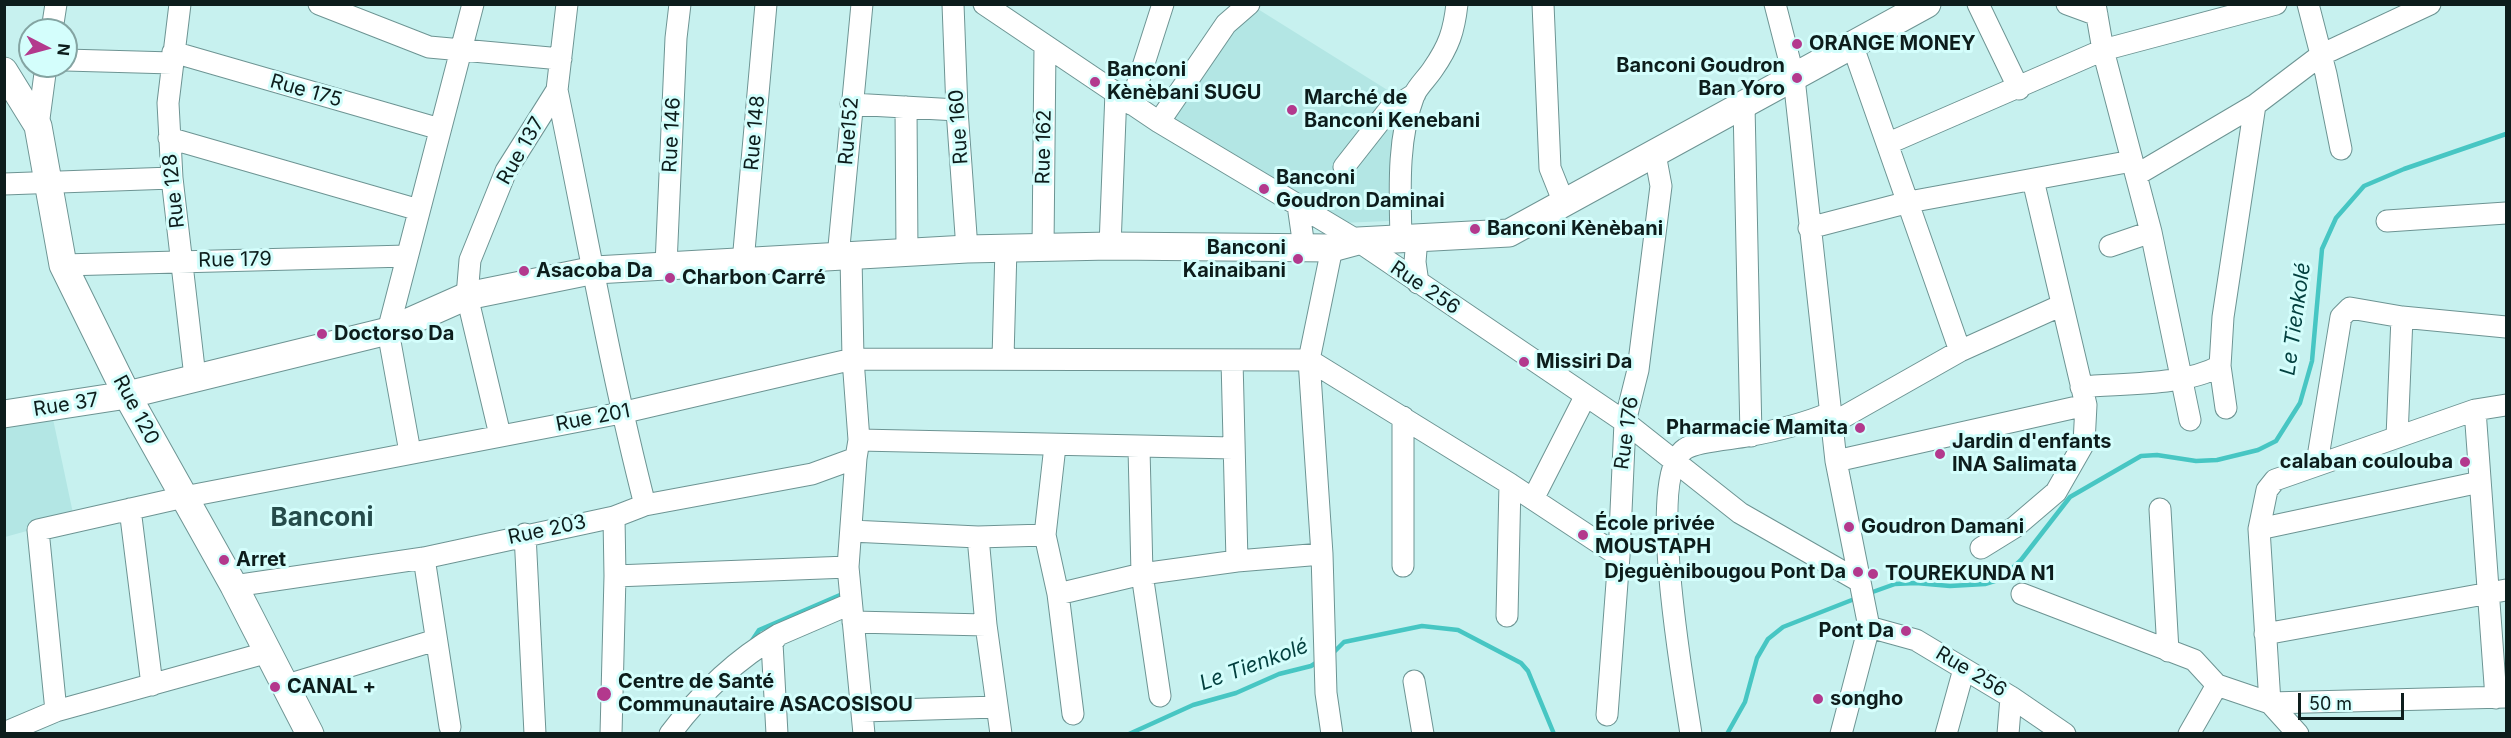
<!DOCTYPE html>
<meta charset="utf-8">
<style>
body{margin:0}
#map{position:relative;width:2511px;height:738px;overflow:hidden;background:#c7f1ef;font-family:Inter,sans-serif}
canvas{display:block}
.frame{position:absolute;inset:0;border:6px solid #0d1d1c;pointer-events:none}
.north{position:absolute;left:18px;top:18px;width:60px;height:60px;box-sizing:border-box;background:#d4fefc;border:2px solid #84a4a2;border-radius:50%;rotate:96deg;font-size:16px;font-weight:700;line-height:24px;text-align:center;color:#0d1d1c}
.north::after{content:'';display:block;margin:auto;width:21px;height:27px;background:#b3398d;clip-path:polygon(50% 0,100% 100%,50% 72%,0 100%)}
.scale{position:absolute;left:2298px;top:693px;width:106px;height:27px;box-sizing:border-box;border:3px solid #0d1d1c;border-top:0;padding-left:8px;font-size:18px;line-height:21px;white-space:nowrap;color:#0d1d1c;-webkit-text-stroke:4px #d4fefc;paint-order:stroke}
</style>
<div id="map">
<canvas width="2511" height="738"></canvas>
<div class="frame"></div>
<div class="north">N</div>
<div class="scale">50 m</div>
</div>
<script>
const ctx = document.querySelector('canvas').getContext('2d');
ctx.lineJoin = 'round';
function paint(path, color) {
  ctx.fillStyle = color;
  ctx.fill(path, 'evenodd');
}
function stroke(path, color, width, dash) {
  ctx.strokeStyle = color;
  ctx.lineWidth = width;
  ctx.lineCap = dash ? 'butt' : 'round';
  ctx.setLineDash(dash || []);
  ctx.stroke(path);
}
function write(font, color, halo, rows, align = 'center') {
  ctx.font = font + ' Inter,sans-serif';
  ctx.lineWidth = 6;
  ctx.setLineDash([]);
  ctx.textBaseline = 'middle';
  ctx.strokeStyle = halo;
  ctx.fillStyle = color;
  for (const [text, x, y, turn = 0] of rows) {
    ctx.save();
    ctx.translate(x, y);
    ctx.rotate((+turn || 0) * Math.PI / 180);
    ctx.textAlign = isNaN(turn) ? turn : align;
    if (halo) ctx.strokeText(text, 0, 0);
    ctx.fillText(text, 0, 0);
    ctx.restore();
  }
}
const built = new Path2D(`
 M1253,6L1405,101L1412,220L1341,223L1172,119Z
 M53,419L74,518L5,537V427Z`);
const stream = new Path2D(`
 M1867,594L1895,584L1916,583L1950,586L1985,584L2001,579L2021,560L2070,497L2141,456L2157,455L2196,461L2217,460L2258,450L2276,441L2300,403L2312,361L2322,249L2336,218L2364,186L2404,169L2506,134
 M751,642L759,630L840,595
 M1332,654L1344,642L1422,626L1458,630L1521,663L1528,671L1554,734
 M1129,734L1193,705L1236,693L1279,674L1311,666L1319,661
 M1727,734L1745,702L1757,658L1768,639L1783,627L1857,598`);
const minor = new Path2D(`
 M180,4L168,103L172,178L195,377
 M319,4L429,47L561,59
 M953,4L957,110L967,249
 M984,4L1159,122L1358,241L1625,422L1740,513L1859,581
 M1543,4L1550,168L1564,203
 M1775,4L1794,78L1836,461L1869,627L1841,734
 M1978,4L2019,89
 M2067,4L2097,15
 M2095,4L2103,50L2151,232L2190,420
 M2308,4L2326,74L2341,149
 M52,30L56,4
 M1852,44L1960,351
 M173,52L440,129
 M66,60L172,63
 M557,90C586,229 610,369 645,505
 M851,104L957,110
 M1131,104L1163,4
 M1744,105L1751,436
 M906,107L907,253
 M1159,122L1226,24L1249,4
 M38,126L46,66
 M169,138L419,210
 M1889,143L2103,50L2276,4
 M1344,167L1388,111L1415,94
 M2138,174L2255,105L2321,55L2430,4
 M4,184L172,178
 M1298,205L1304,247
 M2387,221L2506,213
 M1809,228L1909,202L2132,161
 M1417,238L1415,262L1418,283
 M1401,239C1400,192 1397,139 1414,95C1418,86 1428,77 1433,69C1449,46 1454,31 1457,4
 M1110,246L1116,92
 M2110,246L2151,232
 M1043,248L1045,46
 M1332,248L1309,360L1322,554L1326,693L1332,734
 M851,256L853,359L859,440L856,458L848,567L864,734
 M838,257L862,4
 M743,262L766,4
 M63,265L407,256
 M666,265L676,38L680,4
 M1003,358L1006,248
 M1232,360L1237,561
 M2081,387C2123,383 2184,386 2220,366
 M2506,405L2475,410L2275,480L2267,490L2259,529L2270,703L2506,697
 M2226,408L2220,366L2223,317L2255,105
 M2475,410L2496,698
 M1831,424L1960,351L2062,305
 M500,435L467,296L470,260L506,171L557,90L567,4
 M2397,437L2402,317
 M859,440L1233,448
 M1055,446L1045,535L1058,594L1073,714
 M1139,448L1142,574L1160,696
 M410,452L388,331L473,4
 M1836,461L2086,405
 M2317,463L2341,317L2350,308L2402,317L2506,327
 M1533,499L1585,397
 M130,509L152,685
 M2160,509L2168,651
 M2259,529L2480,482
 M851,531L978,537L1045,535
 M525,534L535,734
 M978,537L986,625L1001,734
 M1981,548L2015,527L2056,492L2084,443L2086,405L2033,180
 M424,558L450,727
 M1403,566V417
 M615,576L848,567
 M234,586L424,558L614,517L645,505L812,474L856,458
 M1058,594L1142,574L1237,561L1322,554
 M2022,594L2194,660L2217,685L2270,703L2298,734
 M1507,616L1510,484
 M853,622L986,625
 M1869,627L1916,640L2011,697L2065,734
 M2265,634L2506,590
 M1414,681L1423,734
 M287,685L436,640
 M56,711L38,530L184,497L621,413L853,359L1309,360L1510,484L1619,556
 M862,711L997,707
 M1607,715L1619,556L1625,422L1638,370L1661,186L1655,154
 M4,733L56,711L269,652
 M611,734L615,576L614,517
 M670,734C700,694 735,660 778,635
 M777,734L772,643L778,635L850,604
 M1691,734C1684,686 1645,475 1685,449C1696,441 1732,439 1747,436C1775,431 1804,424 1830,413
 M1946,734L1964,669
 M2008,734L2011,697
 M2189,734L2217,685`);
const major = new Path2D(`
 M4,71L38,126L63,265L127,395L234,586L310,734
 M4,414L127,395L388,331L467,296L595,270L967,249L1110,246L1332,248L1358,241L1509,233L1927,4`);
const markers = [
 [1797,44,6,"#b3398d"],
 [1797,78,6,"#b3398d"],
 [1095,82,6,"#b3398d"],
 [1292,110,6,"#b3398d"],
 [1264,189,6,"#b3398d"],
 [1475,229,6,"#b3398d"],
 [1298,259,6,"#b3398d"],
 [524,271,6,"#b3398d"],
 [670,278,6,"#b3398d"],
 [322,334,6,"#b3398d"],
 [1524,362,6,"#b3398d"],
 [1860,428,6,"#b3398d"],
 [1940,454,6,"#b3398d"],
 [2465,462,6,"#b3398d"],
 [1849,527,6,"#b3398d"],
 [1583,535,6,"#b3398d"],
 [224,560,6,"#b3398d"],
 [1858,572,6,"#b3398d"],
 [1873,574,6,"#b3398d"],
 [1906,631,6,"#b3398d"],
 [275,687,6,"#b3398d"],
 [604,694,8,"#b3398d"],
 [1818,699,6,"#b3398d"]
];
const poiNames = [
 ["ORANGE MONEY",1809,44],
 ["Banconi Goudron",1785,66,"right"],
 ["Ban Yoro",1785,89,"right"],
 ["Banconi",1107,70],
 ["Kènèbani SUGU",1107,93],
 ["Marché de",1304,98],
 ["Banconi Kenebani",1304,121],
 ["Banconi",1276,178],
 ["Goudron Daminai",1276,201],
 ["Banconi Kènèbani",1487,229],
 ["Banconi",1286,248,"right"],
 ["Kainaibani",1286,271,"right"],
 ["Asacoba Da",536,271],
 ["Charbon Carré",682,278],
 ["Doctorso Da",334,334],
 ["Missiri Da",1536,362],
 ["Pharmacie Mamita",1848,428,"right"],
 ["Jardin d'enfants",1952,442],
 ["INA Salimata",1952,465],
 ["calaban coulouba",2453,462,"right"],
 ["École privée",1595,524],
 ["MOUSTAPH",1595,547],
 ["Goudron Damani",1861,527],
 ["Arret",236,560],
 ["Djeguènibougou Pont Da",1846,572,"right"],
 ["TOUREKUNDA N1",1885,574],
 ["Pont Da",1894,631,"right"],
 ["Centre de Santé",618,682],
 ["Communautaire ASACOSISOU",618,705],
 ["CANAL +",287,687],
 ["songho",1830,699]
];
const streetNames = [
 ["Rue 175",306,91,16],
 ["Rue 160",959,127,-94],
 ["Rue152",849,131,-85],
 ["Rue 148",755,133,-85],
 ["Rue 146",672,135,-87],
 ["Rue 162",1044,147,-89],
 ["Rue 137",521,151,-60],
 ["Rue 128",174,191,-96],
 ["Rue 179",235,260,-1],
 ["Rue 256",1425,288,34],
 ["Rue 37",66,405,-9],
 ["Rue 120",136,410,62],
 ["Rue 201",593,418,-11],
 ["Rue 176",1627,433,-82],
 ["Rue 203",547,530,-12],
 ["Rue 256",1971,672,31]
];
const waterNames = [
 ["Le Tienkolé",2296,319,-82],
 ["Le Tienkolé",1254,665,-20]
];
const districtNames = [
 ["Banconi",322,518]
];
paint(built, '#b3e6e4');
stroke(stream, '#47c6c3', 4.5);
stroke(minor, '#6d9493', 23);
stroke(major, '#6d9493', 29);
stroke(minor, '#fff', 21);
stroke(major, '#fff', 27);
for (const [x, y, r, color] of markers) {
  const dot = new Path2D();
  dot.arc(x, y, r, 0, 2 * Math.PI);
  ctx.fillStyle = color;
  ctx.fill(dot);
  stroke(dot, '#d4fefc', 2);
}
write('bold 20px', '#0d1d1c', '#d4fefc', poiNames, 'left');
write('20px', '#0d1d1c', '#d4fefc', streetNames);
write('italic 21px', '#023f3e', '#d4fefc', waterNames);
write('bold 26px', '#254b4a', '#d4fefc', districtNames);
</script>
